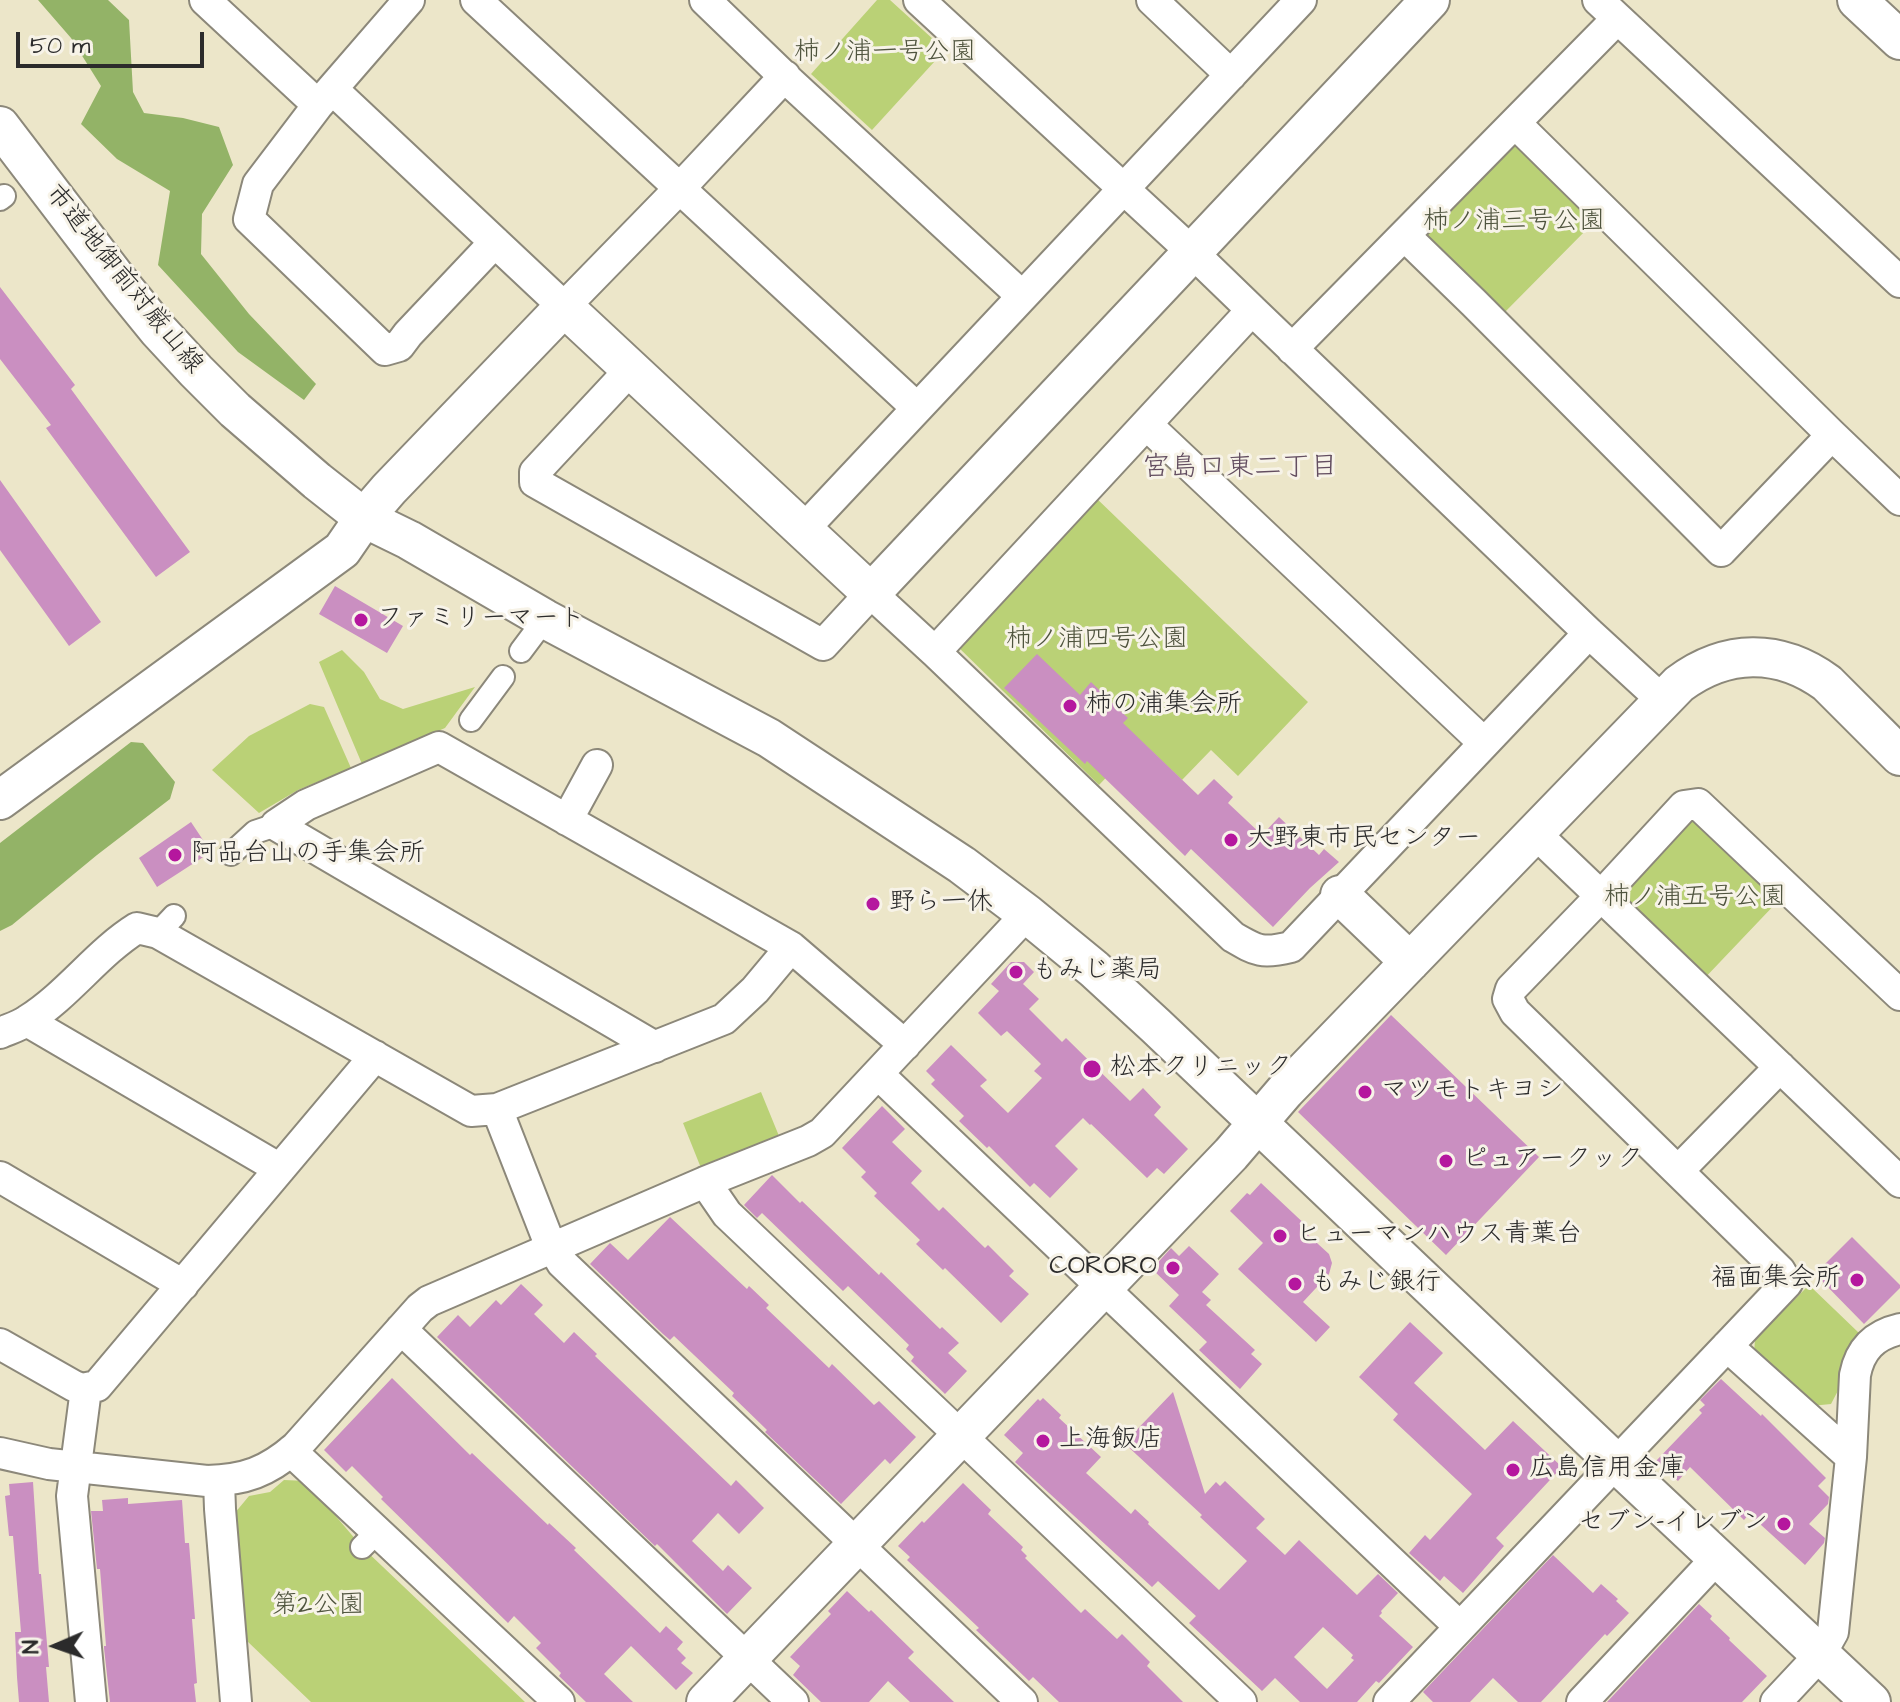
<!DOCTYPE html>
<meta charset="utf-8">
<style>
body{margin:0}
#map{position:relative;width:1900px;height:1702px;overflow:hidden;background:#ece6c9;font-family:"Architects Daughter",sans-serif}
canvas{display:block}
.north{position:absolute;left:16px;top:1606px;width:80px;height:80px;-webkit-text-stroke:6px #f7f3e8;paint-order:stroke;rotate:268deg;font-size:22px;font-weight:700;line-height:32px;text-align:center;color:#2b2b2b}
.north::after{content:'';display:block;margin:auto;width:28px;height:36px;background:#2b2b2b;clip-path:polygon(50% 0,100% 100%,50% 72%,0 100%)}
.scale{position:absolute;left:16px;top:32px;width:188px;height:36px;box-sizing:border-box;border:4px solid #2b2b2b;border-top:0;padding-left:10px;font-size:24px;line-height:28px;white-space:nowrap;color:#2b2b2b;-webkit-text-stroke:6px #f7f3e8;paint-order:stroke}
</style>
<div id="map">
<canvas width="1900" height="1702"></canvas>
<div class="north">N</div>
<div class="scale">50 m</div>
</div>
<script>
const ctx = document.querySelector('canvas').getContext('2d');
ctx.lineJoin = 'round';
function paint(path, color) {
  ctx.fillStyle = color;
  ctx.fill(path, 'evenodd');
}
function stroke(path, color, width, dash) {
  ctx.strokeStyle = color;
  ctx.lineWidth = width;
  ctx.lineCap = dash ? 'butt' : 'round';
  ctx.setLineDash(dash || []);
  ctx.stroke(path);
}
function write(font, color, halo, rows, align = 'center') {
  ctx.font = font + ' "Architects Daughter","Klee One",sans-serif';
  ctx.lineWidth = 6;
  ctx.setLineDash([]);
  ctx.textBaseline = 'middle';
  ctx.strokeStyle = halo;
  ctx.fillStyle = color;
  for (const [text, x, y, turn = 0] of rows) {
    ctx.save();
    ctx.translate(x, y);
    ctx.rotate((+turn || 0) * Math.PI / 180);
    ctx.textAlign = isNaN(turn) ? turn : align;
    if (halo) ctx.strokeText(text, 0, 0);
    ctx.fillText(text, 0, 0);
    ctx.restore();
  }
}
const green = new Path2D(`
 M877,0H890L945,50L872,130L811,74Z
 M1514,142L1594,222L1503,314L1422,234Z
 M1093,495L1308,702L1238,776L1211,750L1182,780L1141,741L1099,785L955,644Z
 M342,650L364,672L380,699L403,709L475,687L445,728L362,764L319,662Z
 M310,704L324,707L351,768L298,790L259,813L212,770L249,736Z
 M1693,818L1779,900L1701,982L1615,900Z
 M761,1092L779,1136L701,1168L683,1123Z
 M1809,1285L1859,1333L1849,1354L1842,1383L1831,1404L1811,1406L1754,1354L1755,1339Z
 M284,1480L306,1481L362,1547L525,1702H311L247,1641L234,1514L249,1496L270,1492Z`);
const forest = new Path2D(`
 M38,0H108L129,20L133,92L144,113L183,118L219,127L233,165L202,214L201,254L249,314L316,384L304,400L238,352L158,265L170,191L117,159L81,124L101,86L71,38Z
 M131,742L143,743L175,782L170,799L97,855L12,925L0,931V843Z`);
const building = new Path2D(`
 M0,287L75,385L71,389L190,552L156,577L46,428L51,425L0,359Z
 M0,480L101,622L69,646L0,550Z
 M335,586L403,626L387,653L319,614Z
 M1037,654L1080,695L1091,682L1128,718L1123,723L1198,795L1214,779L1233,797L1228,803L1262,835L1279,817L1319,855L1324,849L1339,862L1310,888L1273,927L1191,849L1185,856L1087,761L1085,764L1004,688Z
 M191,822L211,852L157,887L139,858Z
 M1011,962H1024L1034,972L1023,984L1039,999L1029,1009L1062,1042L1066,1038L1130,1101L1143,1088L1161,1107L1154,1115L1188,1149L1164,1174L1157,1168L1147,1178L1091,1124L1090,1125L1083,1118L1055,1146L1078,1169L1050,1198L1034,1183L1030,1187L989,1146L987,1148L959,1121L964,1116L931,1084L935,1080L926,1071L951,1045L987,1080L980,1086L1008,1113L1042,1078L1034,1071L1041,1064L1007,1031L1001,1036L978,1013L999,991L991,984Z
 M1391,1015L1539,1157L1446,1255L1298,1112Z
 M882,1106L905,1129L892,1142L922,1171L911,1183L939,1211L943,1207L985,1248L988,1245L1014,1271L1009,1276L1029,1294L1001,1323L945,1268L943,1270L916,1244L920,1240L874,1196L877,1193L861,1177L866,1172L842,1148Z
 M772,1175L800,1203L802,1201L879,1275L881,1272L940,1329L942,1327L959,1343L948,1353L967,1371L945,1394L911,1361L914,1357L906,1349L909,1345L848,1286L843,1291L762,1213L757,1218L744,1205Z
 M1261,1183L1310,1229L1306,1233L1329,1254L1332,1263L1329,1274L1303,1302L1330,1327L1316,1342L1238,1269L1263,1243L1230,1211L1247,1193L1250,1195Z
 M670,1217L747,1289L749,1286L769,1305L766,1308L829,1368L832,1364L874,1405L879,1401L916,1437L890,1464L885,1459L841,1504L765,1432L767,1430L732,1396L734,1393L674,1336L670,1340L663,1334L590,1264L610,1243L628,1260Z
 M1852,1237L1900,1285V1288L1864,1324L1815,1274Z
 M1189,1246L1219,1274L1202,1292L1211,1300L1206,1305L1255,1350L1251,1354L1262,1364L1240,1389L1199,1350L1207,1342L1169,1306L1179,1295L1152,1269L1171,1248L1179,1256Z
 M521,1284L543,1305L534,1314L564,1343L574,1332L597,1354L595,1356L731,1486L736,1480L764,1508L739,1534L718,1513L692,1541L723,1571L728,1565L752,1588L727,1614L657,1544L655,1546L437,1337L458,1315L470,1327L496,1300L501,1305Z
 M1410,1322L1443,1353L1414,1383L1485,1450L1513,1421L1562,1467L1496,1538L1504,1546L1463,1593L1444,1576L1440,1581L1409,1553L1425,1535L1430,1540L1472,1494L1393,1420L1398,1414L1359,1377Z
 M392,1378L470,1455L472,1453L548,1525L549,1523L576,1548L574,1550L660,1633L666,1626L683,1642L677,1649L686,1658L681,1663L693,1673L676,1690L631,1646L604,1674L633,1702H586L559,1676L561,1673L536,1648L541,1643L514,1616L508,1623L381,1499L383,1497L352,1466L346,1472L324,1450Z
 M1721,1379L1761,1416L1762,1414L1826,1478L1818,1486L1829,1497L1828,1504L1809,1524L1825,1538L1824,1543L1805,1565L1749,1514L1744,1520L1690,1467L1678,1481L1656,1461L1702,1413L1699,1410L1705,1405L1700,1400Z
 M1173,1392L1205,1494L1216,1482L1220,1486L1225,1481L1265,1519L1256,1528L1285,1555L1299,1540L1357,1595L1378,1574L1398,1593L1381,1611L1382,1613L1379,1616L1413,1647L1379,1683L1376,1681L1357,1702H1300L1275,1678L1262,1691L1189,1623L1196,1616L1158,1581L1152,1587L1015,1462L1023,1453L1004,1435L1038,1399L1040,1401L1043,1398L1061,1415L1059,1418L1101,1457L1086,1473L1131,1514L1135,1509L1149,1522L1148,1524L1219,1590L1247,1561L1200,1517L1202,1515L1124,1443ZM1323,1627L1353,1655L1351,1658L1354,1660L1327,1689L1294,1657Z
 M33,1482L39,1574H41L49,1667H46L49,1702H19L17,1677L15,1632H21L13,1536H9L5,1496L10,1495L9,1484Z
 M963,1483L991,1510L988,1514L1023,1547L1021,1550L1027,1556L1025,1558L1081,1613L1085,1609L1117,1639L1122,1634L1150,1662L1147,1666L1183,1702H1059L1033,1677L1029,1681L976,1630L979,1628L907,1560L910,1557L898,1546L922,1521L924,1523Z
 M128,1498V1504L182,1500L185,1543H189L195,1619H192L197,1683L194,1684L196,1702H110L104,1648V1646H106L100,1569H97L91,1511H103L102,1500Z
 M1553,1555L1593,1593L1601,1584L1618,1599L1616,1601L1629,1613L1607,1636L1605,1634L1541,1702H1518L1493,1678L1470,1702H1433L1423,1692Z
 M847,1591L869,1612L871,1610L914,1652L908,1658L954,1702H910L888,1681L869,1702H821L793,1675L800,1666L790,1657L831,1614L828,1611Z
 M1699,1604L1712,1616L1710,1619L1730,1638L1729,1640L1767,1676L1742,1702H1607Z`);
const pedestrian = new Path2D(`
 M0,199L4,196
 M521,651L545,619
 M471,720L503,677
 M231,854L255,832L276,825
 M158,933L174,916
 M362,1547L377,1532`);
const minor = new Path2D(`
 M205,0L318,105
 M409,0L318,105L258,184L249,219L385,350L399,346L408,334L495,242
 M476,0L917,408
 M705,0L790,82L1022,296
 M1152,0L1231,75
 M1598,0L1900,282
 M332,89L564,307L680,188L785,76
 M1515,123L1832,435L1900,500
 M1405,236L1474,303L1721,551L1832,435
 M1252,310L1589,633L1662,700
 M1292,349L1617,19
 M631,369L535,472V482L823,645L871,593L935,652L1252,310L1192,252L919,0
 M1147,425L1484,743
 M803,530L1301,0
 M935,652L1233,937C1257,951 1262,954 1291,947L1589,633
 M567,820L597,765
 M1535,833L1900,1182
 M27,1021L280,1169
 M0,1033C9,1029 20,1026 28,1020C69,994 97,953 137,928L158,933L471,1111L497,1109L724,1019L755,990L791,947
 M655,1047L276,825L306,805L439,747L791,947L905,1045
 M878,1074L1460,1627
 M497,1109L547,1237L562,1263L1022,1702
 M1678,1171L1780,1067
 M0,1177L183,1285
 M705,1182L727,1214L1241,1702
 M401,1329L793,1702
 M0,1344L74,1386L82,1389L97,1386L375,1056
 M1727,1346L1851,1457
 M86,1389L72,1496L91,1702
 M291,1451L559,1702
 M0,1453L49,1464L207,1481C245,1480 267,1472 296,1447L420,1308L429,1301L705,1182L808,1141L822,1133L1027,914
 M219,1481L220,1509L236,1702
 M1389,1702L1787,1283L1780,1271L1515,1012L1508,999L1511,989L1601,896L1684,806L1698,804L1900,995
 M1582,1702L1717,1558
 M1776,1702L1820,1655L1833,1632L1851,1457L1855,1375C1860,1349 1874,1335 1900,1329`);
const tertiary = new Path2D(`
 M1857,0L1900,40
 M0,126L123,287L158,330L196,371L235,410L317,481L364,518L409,540L545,619L769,738L962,865L1027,914L1094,969L1156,1026L1616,1463L1871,1702
 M0,800L342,550L364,518L389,489L564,307L871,593L1430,0
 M1340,895L1410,962
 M706,1702L1231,1154L1285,1091L1679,684C1726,649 1779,648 1827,683L1900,756`);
const markers = [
 [361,620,8,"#b5179e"],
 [1070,706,8,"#b5179e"],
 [1231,840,8,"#b5179e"],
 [175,855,8,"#b5179e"],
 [873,904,8,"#b5179e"],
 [1016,972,8,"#b5179e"],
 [1092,1069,10,"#b5179e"],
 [1365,1092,8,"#b5179e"],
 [1446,1161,8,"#b5179e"],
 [1280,1236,8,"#b5179e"],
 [1173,1268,8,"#b5179e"],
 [1857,1280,8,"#b5179e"],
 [1295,1284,8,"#b5179e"],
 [1043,1441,8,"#b5179e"],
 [1513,1470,8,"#b5179e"],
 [1784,1524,8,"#b5179e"]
];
const parkNames = [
 ["柿ノ浦一号公園",885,54],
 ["柿ノ浦三号公園",1514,223],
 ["柿ノ浦四号公園",1097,641],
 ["柿ノ浦五号公園",1695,899],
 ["第2公園",318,1607]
];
const streetNames = [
 ["市道地御前対厳山線",123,280,51]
];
const poiNames = [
 ["ファミリーマート",377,620],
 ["柿の浦集会所",1086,706],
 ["大野東市民センター",1247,840],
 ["阿品台山の手集会所",191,855],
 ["野ら一休",889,904],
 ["もみじ薬局",1032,972],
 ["松本クリニック",1110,1069],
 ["マツモトキヨシ",1381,1092],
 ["ピュアークック",1462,1161],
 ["ヒューマンハウス青葉台",1296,1236],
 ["CORORO",1157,1268,"right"],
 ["福面集会所",1841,1280,"right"],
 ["もみじ銀行",1311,1284],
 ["上海飯店",1059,1441],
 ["広島信用金庫",1529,1470],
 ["セブン-イレブン",1768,1524,"right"]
];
const neighbourhoodNames = [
 ["宮島口東二丁目",1240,469]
];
paint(green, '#bad176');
paint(forest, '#93b367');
paint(building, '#ca8fc1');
stroke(pedestrian, '#8c887a', 26);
stroke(minor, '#8c887a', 34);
stroke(tertiary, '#8c887a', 42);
stroke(pedestrian, '#fff', 22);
stroke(minor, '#fff', 30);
stroke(tertiary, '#fff', 38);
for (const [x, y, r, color] of markers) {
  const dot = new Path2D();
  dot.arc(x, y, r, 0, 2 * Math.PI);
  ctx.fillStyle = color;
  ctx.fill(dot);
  stroke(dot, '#f7f3e8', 3);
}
write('26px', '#4f543e', '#f7f3e8', parkNames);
write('26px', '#2b2b2b', '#f7f3e8', streetNames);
write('26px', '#2b2b2b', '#f7f3e8', poiNames, 'left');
write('28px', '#634e60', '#f7f3e8', neighbourhoodNames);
</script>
